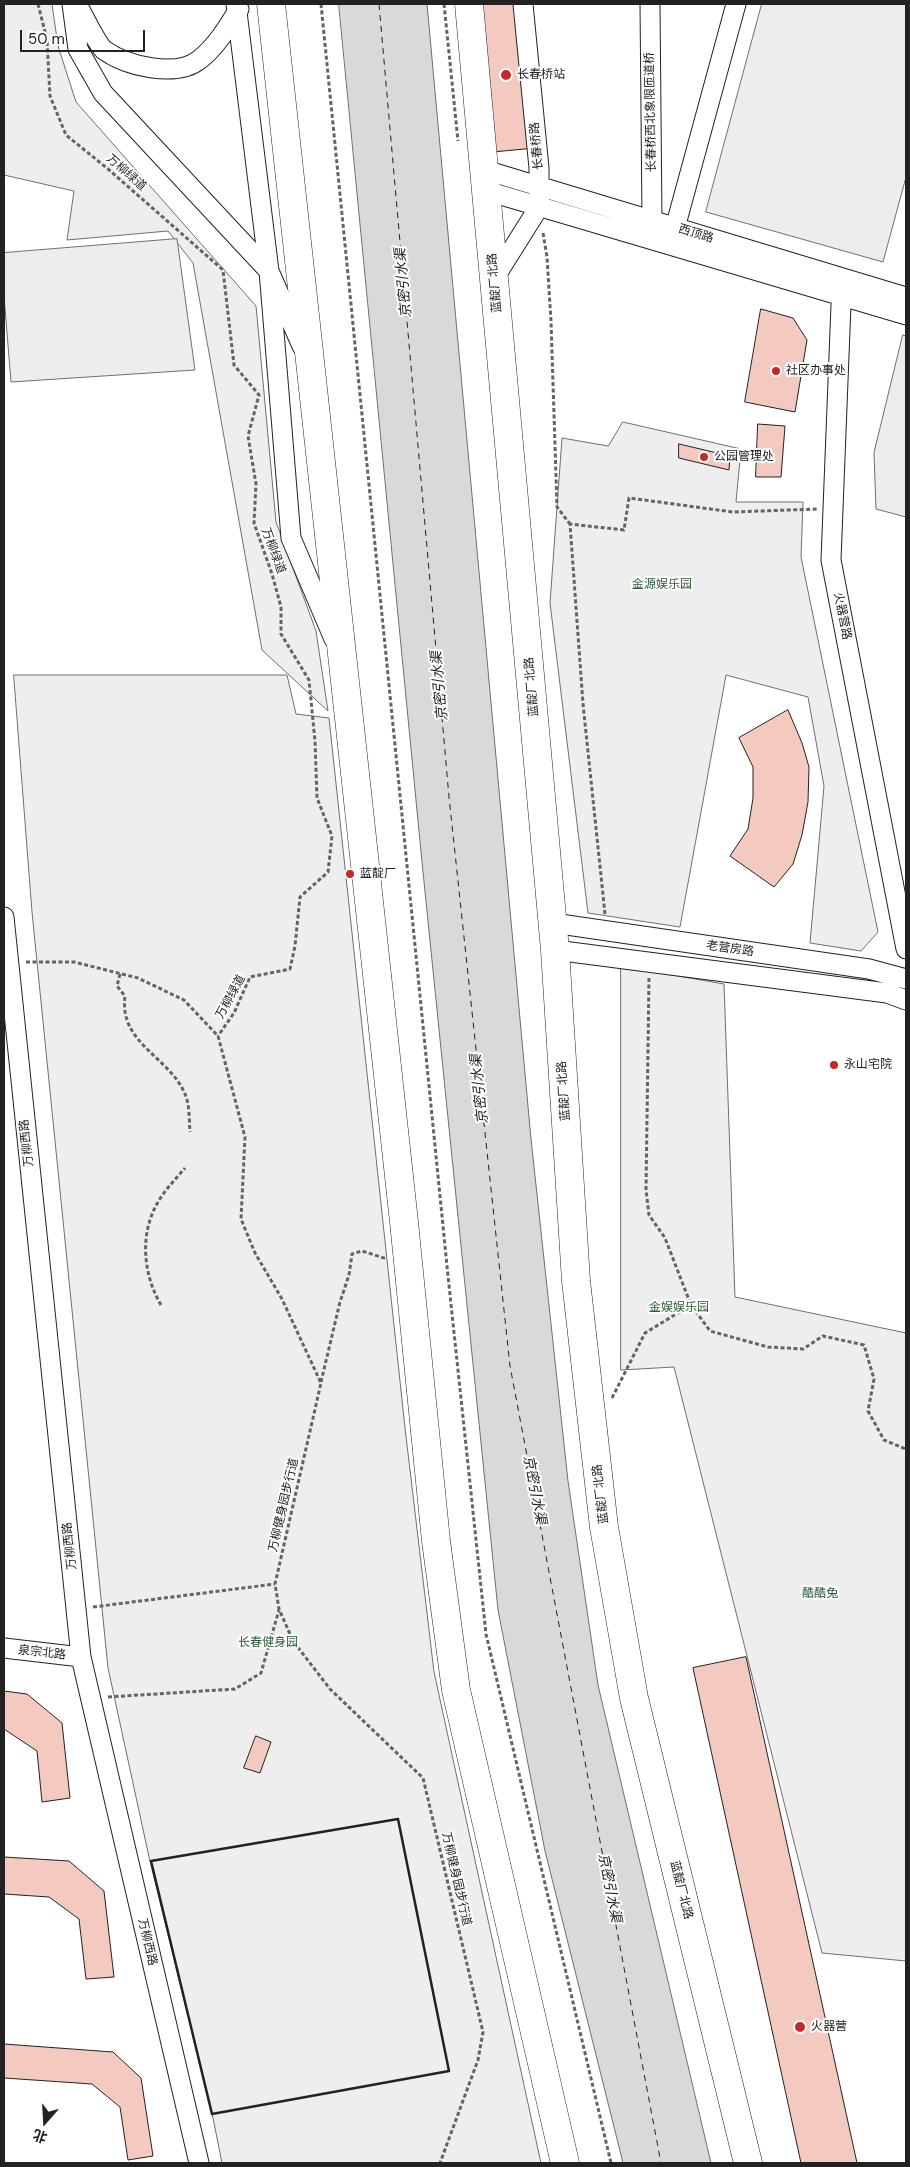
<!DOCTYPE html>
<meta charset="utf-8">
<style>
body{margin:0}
#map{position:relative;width:910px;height:2167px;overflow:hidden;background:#fff;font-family:"DM Sans","Noto Sans SC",sans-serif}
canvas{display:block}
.frame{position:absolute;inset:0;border:5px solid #222;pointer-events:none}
.north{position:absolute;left:20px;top:2097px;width:50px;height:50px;-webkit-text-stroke:4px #fff;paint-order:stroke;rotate:199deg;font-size:14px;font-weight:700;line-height:20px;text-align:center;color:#222}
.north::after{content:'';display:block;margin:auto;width:18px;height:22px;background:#222;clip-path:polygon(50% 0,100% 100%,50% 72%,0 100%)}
.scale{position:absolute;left:20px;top:30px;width:125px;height:22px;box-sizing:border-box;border:2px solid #222;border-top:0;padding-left:6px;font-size:15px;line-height:18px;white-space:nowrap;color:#222;-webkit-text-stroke:4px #fff;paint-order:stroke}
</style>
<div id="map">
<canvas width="910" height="2167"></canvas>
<div class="frame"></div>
<div class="north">北</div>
<div class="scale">50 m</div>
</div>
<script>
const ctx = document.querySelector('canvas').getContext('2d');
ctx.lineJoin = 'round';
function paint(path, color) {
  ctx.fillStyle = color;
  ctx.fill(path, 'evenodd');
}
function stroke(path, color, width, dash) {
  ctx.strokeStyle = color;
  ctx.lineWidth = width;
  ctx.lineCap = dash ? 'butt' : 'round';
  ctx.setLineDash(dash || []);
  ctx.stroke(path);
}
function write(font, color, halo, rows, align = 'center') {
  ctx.font = font + ' "DM Sans","Noto Sans SC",sans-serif';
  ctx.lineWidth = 4;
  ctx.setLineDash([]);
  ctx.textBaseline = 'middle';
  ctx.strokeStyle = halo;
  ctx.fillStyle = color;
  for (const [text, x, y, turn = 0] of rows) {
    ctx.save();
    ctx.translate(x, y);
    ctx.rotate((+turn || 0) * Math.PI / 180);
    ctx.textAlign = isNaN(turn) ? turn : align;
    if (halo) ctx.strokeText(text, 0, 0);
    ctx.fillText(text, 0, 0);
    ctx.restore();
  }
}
const green = new Path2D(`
 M4,4H52L58,46L76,102L256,306L276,522L316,631L328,711L262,650L193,263L168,231L67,240L74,191L4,175Z
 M623,422L741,449L736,502H803L801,557L878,932L861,951L810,943L824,786L808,697L726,675L680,927L588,913L550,603L562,438L608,446Z
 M14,675H287L296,714L329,718L405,1428L434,1672L541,2163H222L213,2118L149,1857L108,1668L32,912Z
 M621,966L724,984L735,1297L906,1333V1961L822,1953L674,1367L621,1370Z`);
const parking = new Path2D(`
 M762,4H906V177L883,262L706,212Z
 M177,239L195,370L11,382L4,296V253Z
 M903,335L906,336V517L876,509L874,453Z`);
const water = new Path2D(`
 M339,4H427L531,1139L568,1481L598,1685L711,2163H623L545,1851L498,1610L422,862Z`);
const ferry = new Path2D(`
 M379,4L449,797L510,1366L661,2163`);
const building = new Path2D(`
 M467,4H531L546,147L482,153Z
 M761,309L793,318L807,340L795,412L745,402Z
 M758,424L785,426L781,477H756Z
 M679,444L730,456L729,470L679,458Z
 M788,710L802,743L809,767L808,802L802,835L793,864L774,887L730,856L748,829L753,798V767L739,738Z
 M746,1657L857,2163H801L693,1668Z
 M4,1691L27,1694L62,1723L70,1798L42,1802L37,1751L4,1729Z
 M256,1736L271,1742L260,1773L244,1768Z
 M4,1857L69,1861L104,1891L114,1977L86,1979L79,1919L49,1897L4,1894Z
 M4,2044L113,2052L141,2078L153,2156L128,2160L120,2107L92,2084L4,2078Z`);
const path = new Path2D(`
 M38,4L47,40L50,96L66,135L108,169L223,270L234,365L259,395L248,436L256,484L254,523L272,574L281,607V634L309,680L315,741L317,798L332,836L328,872L300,897L295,946L290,969L250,977L234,1013L218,1036
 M321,4L448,1276L486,1634L611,2163
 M444,4L458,141
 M543,233L547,257L551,321L557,507L570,524
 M605,914L583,704L570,524L624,530L629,498L733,512L818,509
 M26,962H74L138,978L184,1000L218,1036L245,1137L241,1219L255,1253L282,1299L321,1383L275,1584L279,1609L293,1641L330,1689L423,1778L483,2032L478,2060L440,2163
 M120,974L117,986L125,996C119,1044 169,1056 185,1094C190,1106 189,1120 190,1132
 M649,978L646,1190L649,1215L665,1238L691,1305L710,1331L768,1347L803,1349L823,1336L864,1345L874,1379L868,1411L884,1440L906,1449
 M161,1305C145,1278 140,1242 153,1212C160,1195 173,1182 185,1168
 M321,1382L340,1302L349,1275L352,1254L362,1251L387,1259
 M612,1398L645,1333L691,1305
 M93,1607L275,1584
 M108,1697L235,1689L261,1673L279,1610`);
const minor = new Path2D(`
 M72,4L78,49L103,93L269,271L302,346
 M77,4C82,13 97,44 104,50C126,66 176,78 199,60C216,47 228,27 239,9
 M236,4L269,271L291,538L334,639
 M650,4L652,221
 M485,170L906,297
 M487,191L906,315
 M675,228L736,4
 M495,277L539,207V168L523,4
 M842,279L831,560L906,949
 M4,917L81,1657L199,2163
 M553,923L869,969L906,979
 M555,950L887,993L906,1000
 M4,1648L81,1657`);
const highway = new Path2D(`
 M271,4L404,1222L436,1541L456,1690L565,2163
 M469,4L555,950L576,1281L604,1527L634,1698L748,2163`);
const wall = new Path2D(`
 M398,1819L449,2071L212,2114L151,1861Z`);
const markers = [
 [506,75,6,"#c62828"],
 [776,371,5,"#c62828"],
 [704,457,5,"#c62828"],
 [350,874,5,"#c62828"],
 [834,1065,5,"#c62828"],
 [800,2027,6,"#c62828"]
];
const poiNames = [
 ["长春桥站",517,75],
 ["社区办事处",786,371],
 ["公园管理处",714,457],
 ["蓝靛厂",360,874],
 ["永山宅院",844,1065],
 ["火器营",811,2027]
];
const streetNames = [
 ["长春桥西北象限匝道桥",651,112,-91],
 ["长春桥路",537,146,-95],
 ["万柳绿道",126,173,41],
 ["西顶路",696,234,17],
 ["蓝靛厂北路",495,283,-95],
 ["万柳绿道",273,551,70],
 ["火器营路",842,616,79],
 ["蓝靛厂北路",532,687,-95],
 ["老营房路",730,949,8],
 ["万柳绿道",231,997,-61],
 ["蓝靛厂北路",564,1091,-94],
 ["万柳西路",27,1143,-96],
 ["蓝靛厂北路",601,1494,-97],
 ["万柳健身园步行道",284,1505,-77],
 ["万柳西路",70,1546,-96],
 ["泉宗北路",42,1653,6],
 ["万柳健身园步行道",456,1879,77],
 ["蓝靛厂北路",681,1890,76],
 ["万柳西路",147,1942,77]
];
const parkNames = [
 ["金源娱乐园",662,585],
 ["金娱娱乐园",679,1308],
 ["酷酷兔",820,1594],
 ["长春健身园",268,1643]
];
const waterNames = [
 ["京密引水渠",404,283,-95],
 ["京密引水渠",440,686,-95],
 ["京密引水渠",480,1089,-96],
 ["京密引水渠",534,1490,79],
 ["京密引水渠",609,1888,79]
];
paint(green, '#eee');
stroke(green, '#6f6f6f', 1);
paint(parking, '#ededed');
stroke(parking, '#6f6f6f', 1);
paint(water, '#d9d9d9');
stroke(water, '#6f6f6f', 1);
stroke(ferry, '#222', 1, [6, 5]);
paint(building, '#f3c9c0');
stroke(building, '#222', 1);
stroke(minor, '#222', 21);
stroke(highway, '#222', 29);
stroke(path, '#646464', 3, [4, 2.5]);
stroke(minor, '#fff', 19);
stroke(highway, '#fff', 28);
stroke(wall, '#222', 2.5);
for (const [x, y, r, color] of markers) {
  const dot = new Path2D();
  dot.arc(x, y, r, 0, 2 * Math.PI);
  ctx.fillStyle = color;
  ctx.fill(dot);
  stroke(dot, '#fff', 2);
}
write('12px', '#222', '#fff', poiNames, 'left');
write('12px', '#222', '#fff', streetNames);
write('12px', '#2f5e38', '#fff', parkNames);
write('italic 14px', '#222', '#fff', waterNames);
</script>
